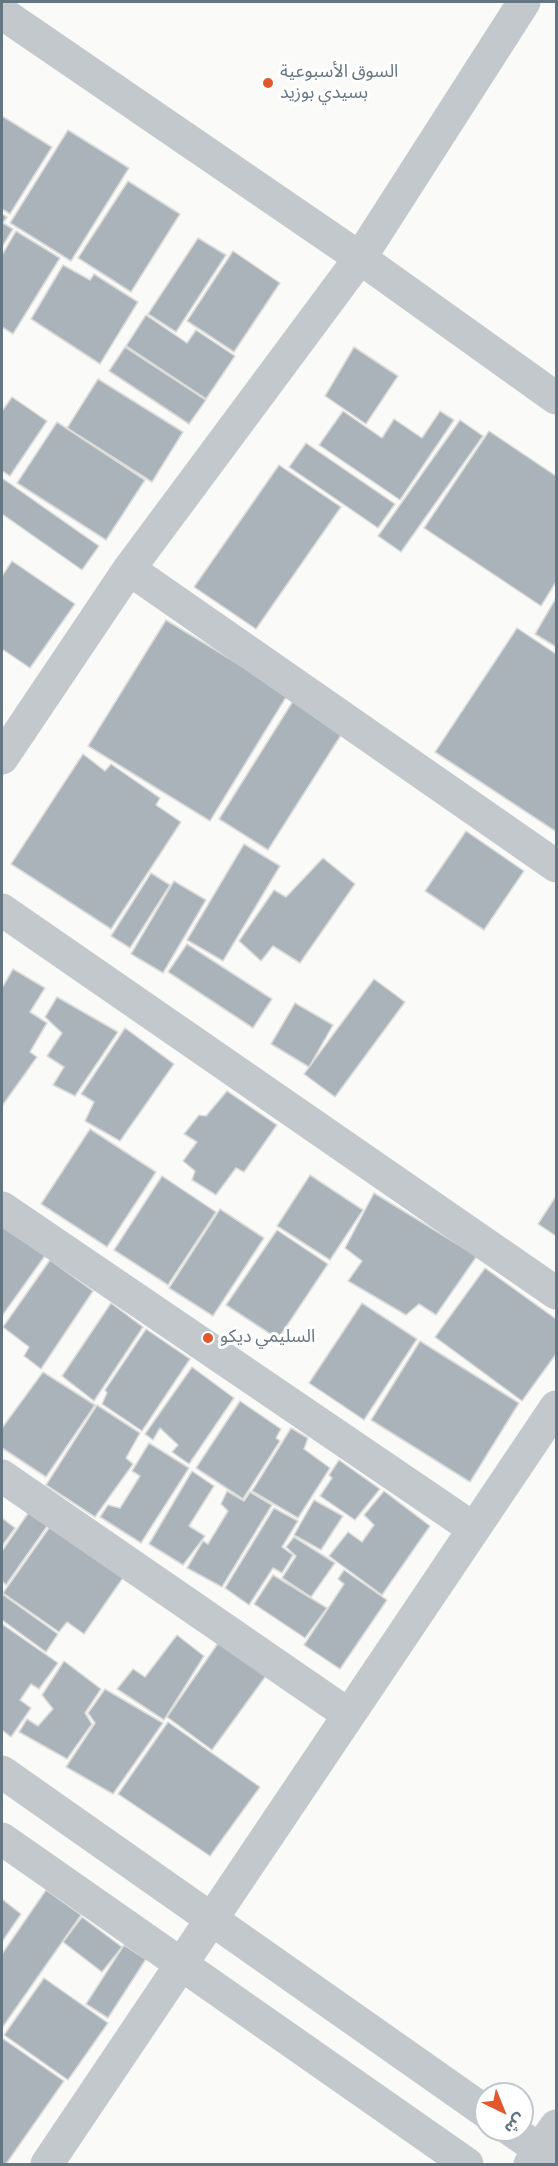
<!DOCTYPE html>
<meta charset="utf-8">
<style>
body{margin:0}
#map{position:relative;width:558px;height:2166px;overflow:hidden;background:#fafaf8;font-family:"Source Sans 3","Noto Sans Arabic",sans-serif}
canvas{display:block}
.frame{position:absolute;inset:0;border:3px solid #657683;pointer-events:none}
.north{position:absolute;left:474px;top:2082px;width:60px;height:60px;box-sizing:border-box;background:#fff;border:2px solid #c1c8cd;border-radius:50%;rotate:137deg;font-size:16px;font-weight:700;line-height:24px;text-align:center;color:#657683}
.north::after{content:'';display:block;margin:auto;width:21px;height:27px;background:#e4572e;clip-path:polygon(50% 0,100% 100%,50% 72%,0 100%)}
</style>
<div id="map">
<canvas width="558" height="2166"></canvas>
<div class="frame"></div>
<div class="north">ش</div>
</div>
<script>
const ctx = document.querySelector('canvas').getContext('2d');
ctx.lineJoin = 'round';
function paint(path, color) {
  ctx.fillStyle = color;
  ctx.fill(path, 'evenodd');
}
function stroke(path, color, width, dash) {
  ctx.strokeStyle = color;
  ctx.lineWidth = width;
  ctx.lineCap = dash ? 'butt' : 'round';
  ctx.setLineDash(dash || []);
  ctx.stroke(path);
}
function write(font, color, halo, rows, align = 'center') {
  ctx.font = font + ' "Source Sans 3","Noto Sans Arabic",sans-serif';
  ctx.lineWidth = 6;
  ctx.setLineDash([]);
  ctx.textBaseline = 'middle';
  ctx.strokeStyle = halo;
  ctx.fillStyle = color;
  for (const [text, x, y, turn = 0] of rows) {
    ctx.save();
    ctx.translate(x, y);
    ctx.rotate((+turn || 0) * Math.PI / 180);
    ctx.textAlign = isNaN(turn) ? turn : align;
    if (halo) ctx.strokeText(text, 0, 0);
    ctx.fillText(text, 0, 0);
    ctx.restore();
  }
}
const building = new Path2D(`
 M2,116L52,147L10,214L2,209Z
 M68,130L129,168L71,261L10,223Z
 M128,181L180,214L131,292L78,258Z
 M2,214L7,217L3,223L13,229L2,247Z
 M16,231L60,258L13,334L2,327V255Z
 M198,238L226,255L176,332L148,314Z
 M233,251L280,283L234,352L187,321Z
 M63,265L90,280L94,274L138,302L100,364L31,319Z
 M146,315L187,343L196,330L235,356L206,399L126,346Z
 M125,347L206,400L189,424L109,371Z
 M354,347L398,376L366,424L325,396Z
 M98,379L183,432L152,482L67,428Z
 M12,397L47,421L10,476L2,471V411Z
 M343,411L382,438L394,419L422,438L440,411L454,420L400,500L319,445Z
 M460,420L483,436L401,552L378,536Z
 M57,422L145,480L106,540L17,483Z
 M489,431L556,476V582L541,606L424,528Z
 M306,443L395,504L378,528L289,467Z
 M279,465L341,507L256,629L194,587Z
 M2,478L99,546L82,570L2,514Z
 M12,561L75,604L30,668L2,649V576Z
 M556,598V647L535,634Z
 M166,620L288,694L210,821L88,746Z
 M517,628L556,654V828L555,831L435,752Z
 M293,701L343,732L268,850L219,819Z
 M83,754L105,771L111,764L160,798L156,805L181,822L111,929L11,864Z
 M466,831L524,871L484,930L425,891Z
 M244,844L280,866L223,961L187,940Z
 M323,858L355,884L300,963L273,946L261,961L239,941L274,890L286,897Z
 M151,873L170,885L130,948L111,936Z
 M174,881L206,900L163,973L131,954Z
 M187,944L272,999L253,1028L168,972Z
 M13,969L45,988L30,1012L47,1023L30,1052L37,1057L2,1106V988Z
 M374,979L405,1002L335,1097L304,1074Z
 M57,997L118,1032L75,1096L53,1085L64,1067L47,1056L62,1033L45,1017Z
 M295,1003L333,1025L309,1067L271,1044Z
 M125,1028L174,1064L120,1141L85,1121L94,1102L81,1094Z
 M227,1091L277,1125L244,1172L236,1168L216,1195L192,1180L195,1171L183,1161L197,1142L184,1134L199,1115L206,1116Z
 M90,1129L156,1172L107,1247L41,1204Z
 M310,1175L363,1210L330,1260L277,1226Z
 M162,1176L216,1212L168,1285L114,1250Z
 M374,1193L477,1256L436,1315L419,1304L406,1315L348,1281L362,1261L345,1248Z
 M556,1196V1236L538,1224Z
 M220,1209L264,1238L213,1316L169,1288Z
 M2,1224L47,1253L2,1316Z
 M277,1230L328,1264L278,1339L226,1305Z
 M50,1260L93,1291L41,1369L24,1356L29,1347L3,1327Z
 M485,1268L556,1319V1354L522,1401L435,1337Z
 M111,1303L143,1327L94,1401L62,1376Z
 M362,1303L417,1339L364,1420L309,1383Z
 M146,1329L190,1359L142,1431L102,1404L107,1393L105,1390Z
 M420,1341L519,1403L470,1482L371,1420Z
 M192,1367L234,1398L189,1464L172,1452L178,1445L160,1428L153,1440L145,1434Z
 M43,1372L95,1405L46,1477L2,1448V1428Z
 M240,1401L281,1429L276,1438L280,1441L243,1499L196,1468Z
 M97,1405L140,1433L126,1458L133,1464L95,1517L46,1485Z
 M291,1428L308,1438L304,1449L330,1468L298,1518L252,1491Z
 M149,1443L189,1468L141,1543L100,1517L108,1505L120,1508L140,1476L132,1471Z
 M339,1460L380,1489L355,1520L320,1496L332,1478L329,1475Z
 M192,1471L214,1486L189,1526L205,1536L183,1565L149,1544Z
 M227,1491L244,1501L250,1492L272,1505L222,1587L187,1568L203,1541L208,1544L228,1511L221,1504Z
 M384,1491L430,1526L382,1595L329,1556L348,1532L362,1542L374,1525L364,1515Z
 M314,1500L343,1516L321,1550L294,1535Z
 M274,1508L298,1521L282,1547L293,1555L282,1573L273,1568L249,1605L225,1588Z
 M31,1509L50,1522L6,1585L2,1581V1551Z
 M2,1518L15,1528L2,1546Z
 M54,1521L127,1572L84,1634L67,1622L59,1632L3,1593Z
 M294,1537L335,1563L311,1597L282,1578L296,1556L286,1547Z
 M344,1570L387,1600L340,1669L304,1645L344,1584L338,1579Z
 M273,1575L327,1608L305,1638L254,1604Z
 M2,1594L58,1634L46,1652L2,1620Z
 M2,1624L58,1663L39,1689L31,1684L20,1700L31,1708L11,1737L2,1730Z
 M177,1635L204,1656L164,1720L117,1689L133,1669L145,1677Z
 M223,1636L271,1669L212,1750L167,1717Z
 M64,1661L101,1689L85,1713L92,1724L67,1759L19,1732L27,1719L38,1726L53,1709L42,1695Z
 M105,1689L163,1723L113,1794L66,1767L95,1723L88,1713Z
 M168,1722L260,1787L210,1856L118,1794Z
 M46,1890L81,1915L2,2028V1954Z
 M2,1899L21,1914L2,1942Z
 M82,1917L122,1947L102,1972L63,1942Z
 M124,1945L146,1959L108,2018L86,2004Z
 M44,1978L108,2023L68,2080L4,2035Z
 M2,2038L64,2081L6,2164H2Z`);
const minor = new Path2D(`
 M2,13L360,258L556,398
 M129,569L556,866
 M2,758L129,569L360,258L524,2
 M2,910L556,1293
 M2,1208L474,1529
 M2,1476L349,1715
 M2,1772L486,2112
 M2,1839L467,2164
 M511,2130L556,2161
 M47,2164L556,1407
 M530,2164L556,2126`);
const markers = [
 [268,83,6,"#e4572e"],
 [208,1338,6,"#e4572e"]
];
const poiNames = [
 ["السوق الأسبوعية",280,73],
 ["بسيدي بوزيد",280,94],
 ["السليمي ديكو",220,1338]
];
paint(building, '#aab3b9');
stroke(building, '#dcdcda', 1.5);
stroke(minor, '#c3c8cc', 33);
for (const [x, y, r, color] of markers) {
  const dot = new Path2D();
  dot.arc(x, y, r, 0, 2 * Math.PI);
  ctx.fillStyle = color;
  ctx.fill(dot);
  stroke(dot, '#fff', 2);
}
write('18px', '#657683', '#fff', poiNames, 'left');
</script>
